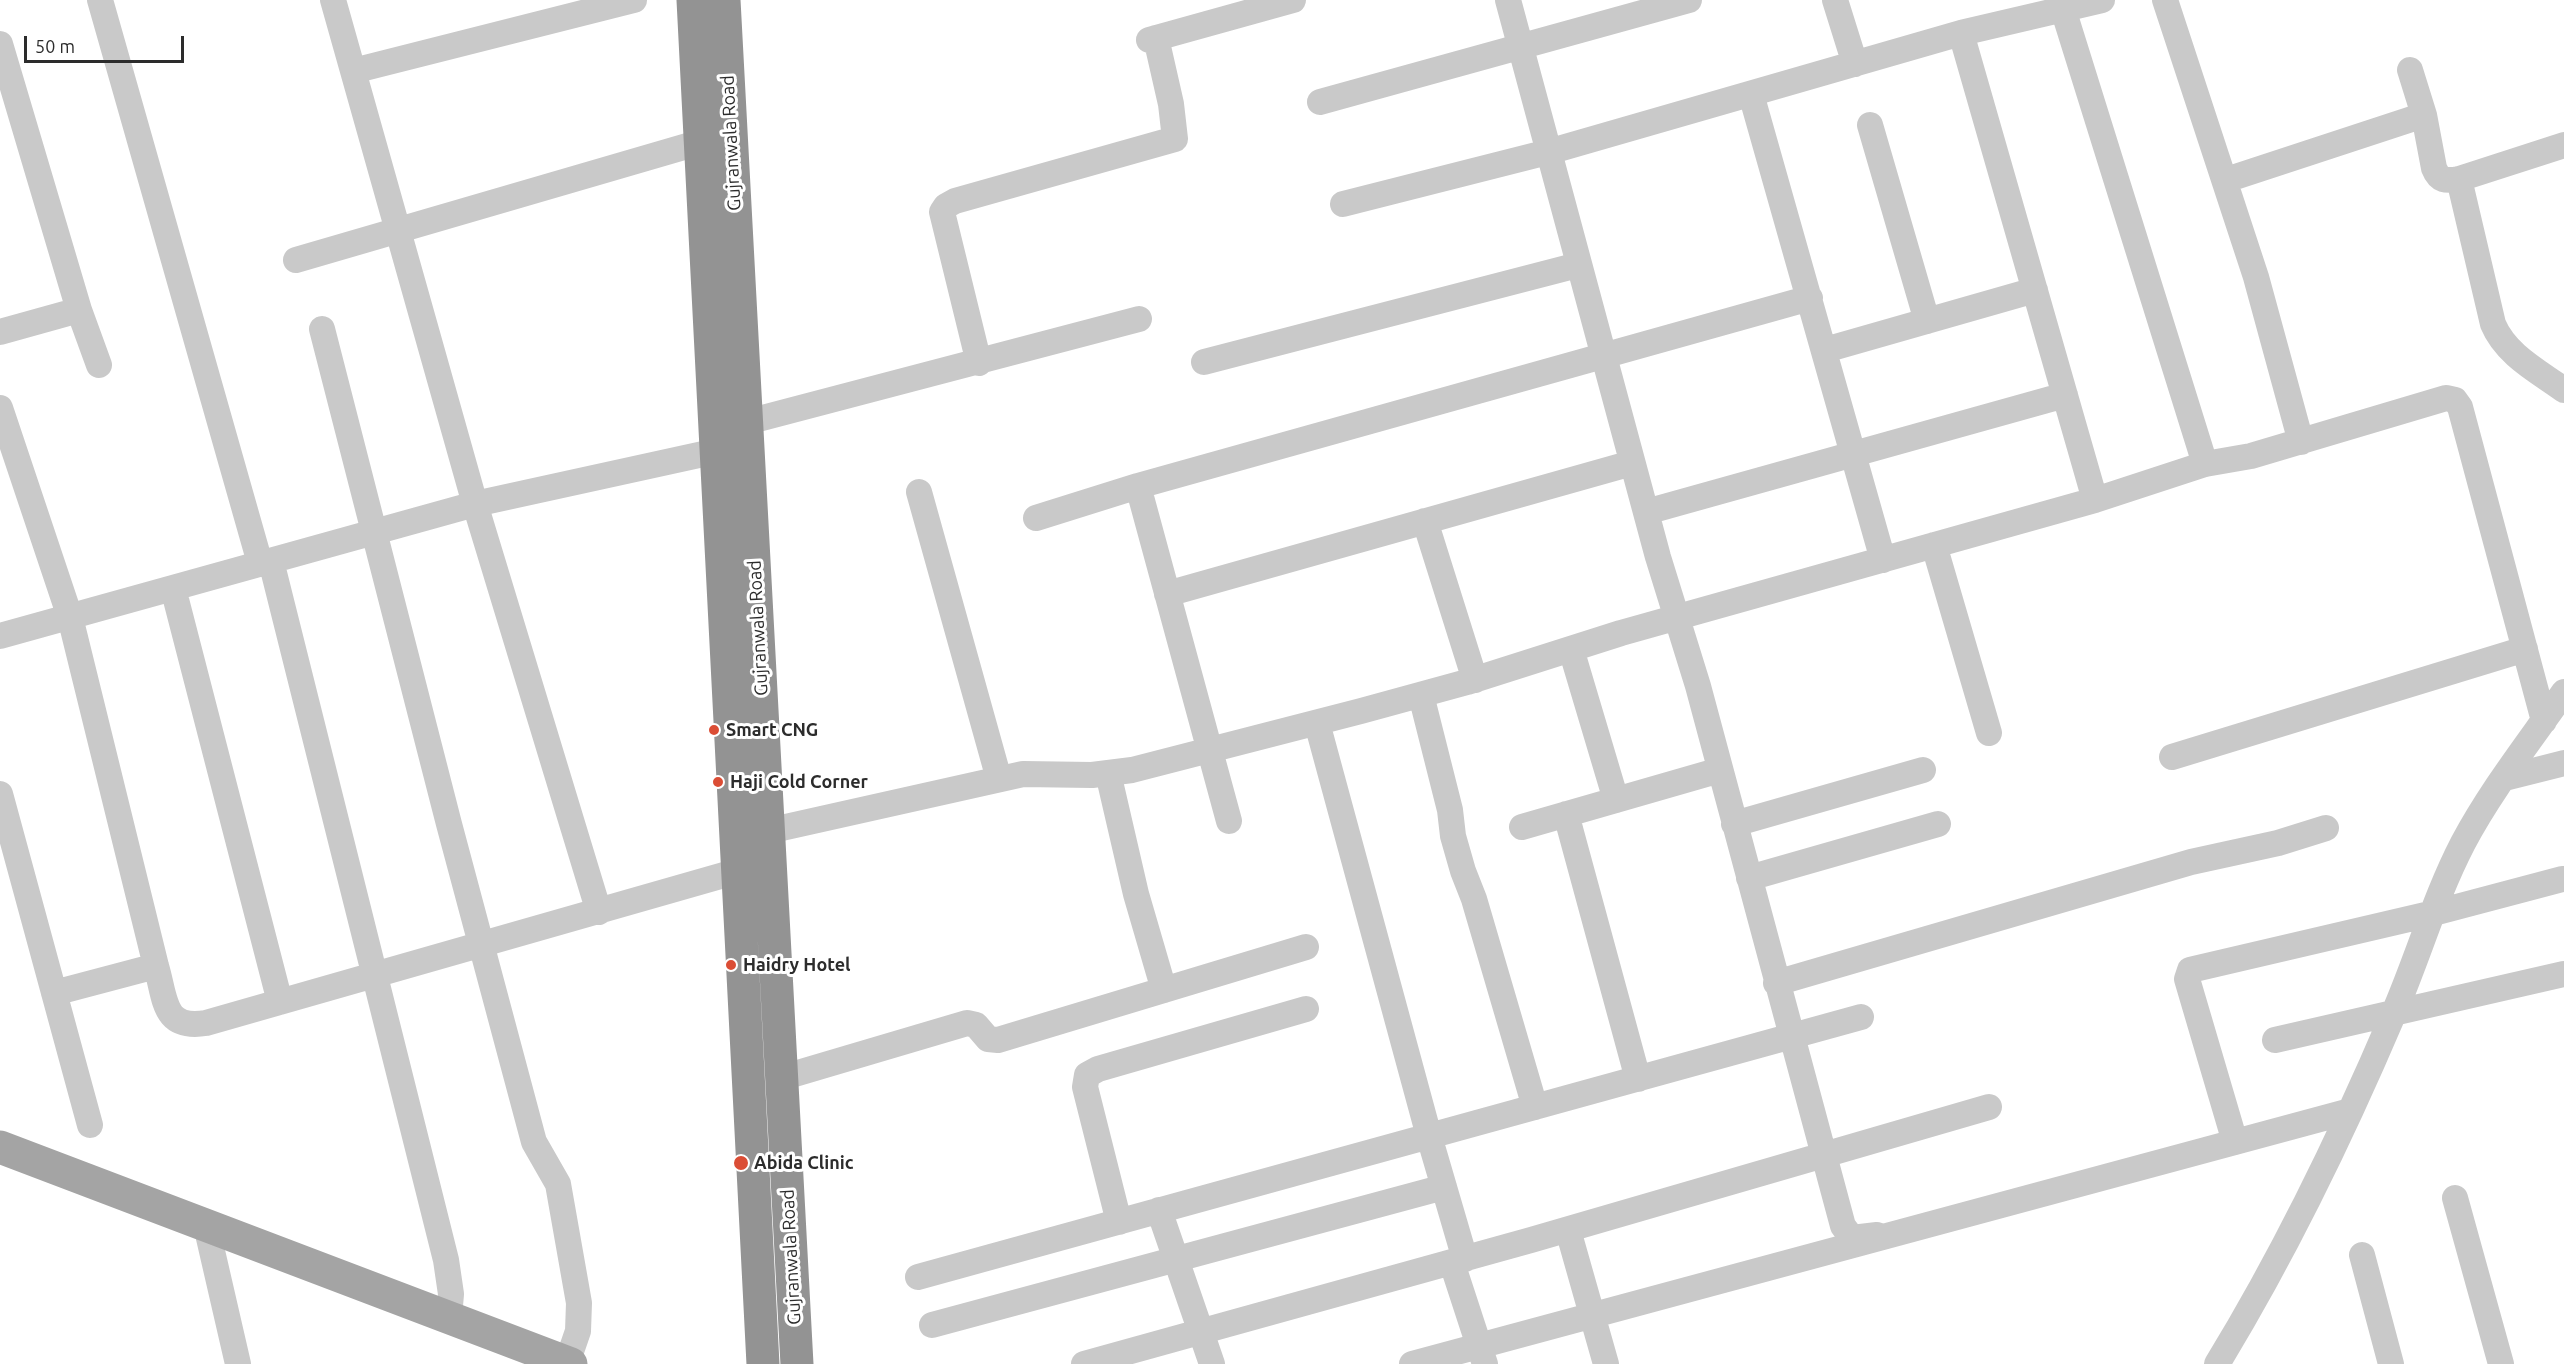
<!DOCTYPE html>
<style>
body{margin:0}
#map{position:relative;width:2564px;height:1364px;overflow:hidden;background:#fff;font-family:Ubuntu,sans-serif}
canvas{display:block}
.scale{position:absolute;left:24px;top:36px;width:160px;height:27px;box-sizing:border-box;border:3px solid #2c2c2c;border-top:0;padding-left:8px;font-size:18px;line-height:21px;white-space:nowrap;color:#2c2c2c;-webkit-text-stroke:4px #fff;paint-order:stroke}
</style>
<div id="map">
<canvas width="2564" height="1364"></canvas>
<div class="scale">50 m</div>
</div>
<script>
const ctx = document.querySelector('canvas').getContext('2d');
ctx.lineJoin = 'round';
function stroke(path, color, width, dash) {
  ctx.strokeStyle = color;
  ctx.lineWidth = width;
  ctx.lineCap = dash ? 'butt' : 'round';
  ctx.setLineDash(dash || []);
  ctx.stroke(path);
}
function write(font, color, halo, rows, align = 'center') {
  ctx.font = font + ' Ubuntu,sans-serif';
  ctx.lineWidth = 6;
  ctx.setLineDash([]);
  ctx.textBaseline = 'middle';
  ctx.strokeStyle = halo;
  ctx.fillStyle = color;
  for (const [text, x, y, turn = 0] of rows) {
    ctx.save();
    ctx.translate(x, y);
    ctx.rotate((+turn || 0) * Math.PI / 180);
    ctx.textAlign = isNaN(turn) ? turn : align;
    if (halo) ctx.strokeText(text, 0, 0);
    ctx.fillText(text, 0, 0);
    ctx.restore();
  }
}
const minor = new Path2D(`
 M100,0L260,563
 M333,0L475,504L599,912
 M1508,0L1658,557L1698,686L1843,1226L1852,1238L1877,1235L1882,1237
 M1835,0L1855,64
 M2165,0L2256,277L2301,442
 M2063,9L2205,464
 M1961,33L2095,500
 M1149,40L1293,0
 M0,44L79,310L99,365
 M2410,70L2424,115L2434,168C2439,181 2446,181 2459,179L2564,145
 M353,71L634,0
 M1751,94L1883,560
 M1320,102L1689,0
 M1870,125L1927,321
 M2459,179L2493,324C2506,355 2538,371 2564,390
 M2226,180L2424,115
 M1343,204L1548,152L1961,33L2102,0
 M296,260L701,142
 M322,329L449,824L534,1142L558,1184L579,1303L578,1331L567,1363
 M0,332L79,310
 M1825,350L2035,290
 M1204,362L1578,265
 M979,363L942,212L946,206L955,201L1175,139L1171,104L1156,38
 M0,408L70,617L156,966C166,999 162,1030 206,1023L738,871
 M747,422L1139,319
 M1138,486L1229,821
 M919,492L999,779
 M1646,512L2065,395
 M1036,518L1138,486L1810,298
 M1425,521L1475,680
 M1934,545L1989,733
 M271,561L446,1260L451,1294L449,1317
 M173,588L280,1002
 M1167,594L1632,463
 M0,636L475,504L717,451
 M1571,649L1616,800
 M1421,695L1450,810L1453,836L1463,871L1474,899L1535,1107
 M1317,723L1429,1136L1465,1259
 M2172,757L2525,649
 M1108,773L1136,894L1164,990
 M2505,778L2564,763
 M0,794L90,1125
 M1566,814L1638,1079
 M1734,824L1923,770
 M1522,827L1720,770
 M768,831L1023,774L1092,775L1132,770L1361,711L1467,682L1621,633L2095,500L2205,464L2251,456L2446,398L2455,400L2460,407L2544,721
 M1749,878L1938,824
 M1776,983L2191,862L2278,843L2326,828
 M54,993L156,966
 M2275,1040L2564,974
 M781,1078L967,1023L976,1025L988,1039L998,1040L1306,947
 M2235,1142L2187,979L2190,970L2430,914L2562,879
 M2455,1198L2501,1364
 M1159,1210L1212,1364
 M1119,1222L1085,1087L1087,1075L1098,1069L1306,1009
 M206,1225L238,1364
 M1568,1230L1606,1364
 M2362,1255L2391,1364
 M1452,1263L1485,1364
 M918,1277L1861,1017
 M932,1325L1444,1187
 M1084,1364L1531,1240L1989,1107
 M1412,1364L2350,1111
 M2217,1364C2286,1251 2341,1137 2393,1015C2418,958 2434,899 2463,843C2491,790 2530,741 2564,692`);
const major = new Path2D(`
 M0,1147L571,1364`);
const highway = new Path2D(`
 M693,0L763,1364
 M724,0L797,1364`);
const markers = [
 [714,730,6,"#db4d35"],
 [718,782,6,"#db4d35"],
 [731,965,6,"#db4d35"],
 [741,1163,8,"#db4d35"]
];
const streetNames = [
 ["Gujranwala Road",731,143,-93],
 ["Gujranwala Road",758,628,-93],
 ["Gujranwala Road",791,1257,-93]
];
const poiNames = [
 ["Smart CNG",726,730],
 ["Haji Cold Corner",730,782],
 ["Haidry Hotel",743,965],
 ["Abida Clinic",754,1163]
];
stroke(minor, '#c9c9c9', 26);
stroke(major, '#a4a4a4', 33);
stroke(highway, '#939393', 33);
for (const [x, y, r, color] of markers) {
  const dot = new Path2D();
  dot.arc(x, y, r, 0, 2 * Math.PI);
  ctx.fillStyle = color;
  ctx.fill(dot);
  stroke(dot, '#fff', 2);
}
write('18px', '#2c2c2c', '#fff', streetNames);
write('bold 18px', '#2c2c2c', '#fff', poiNames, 'left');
</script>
